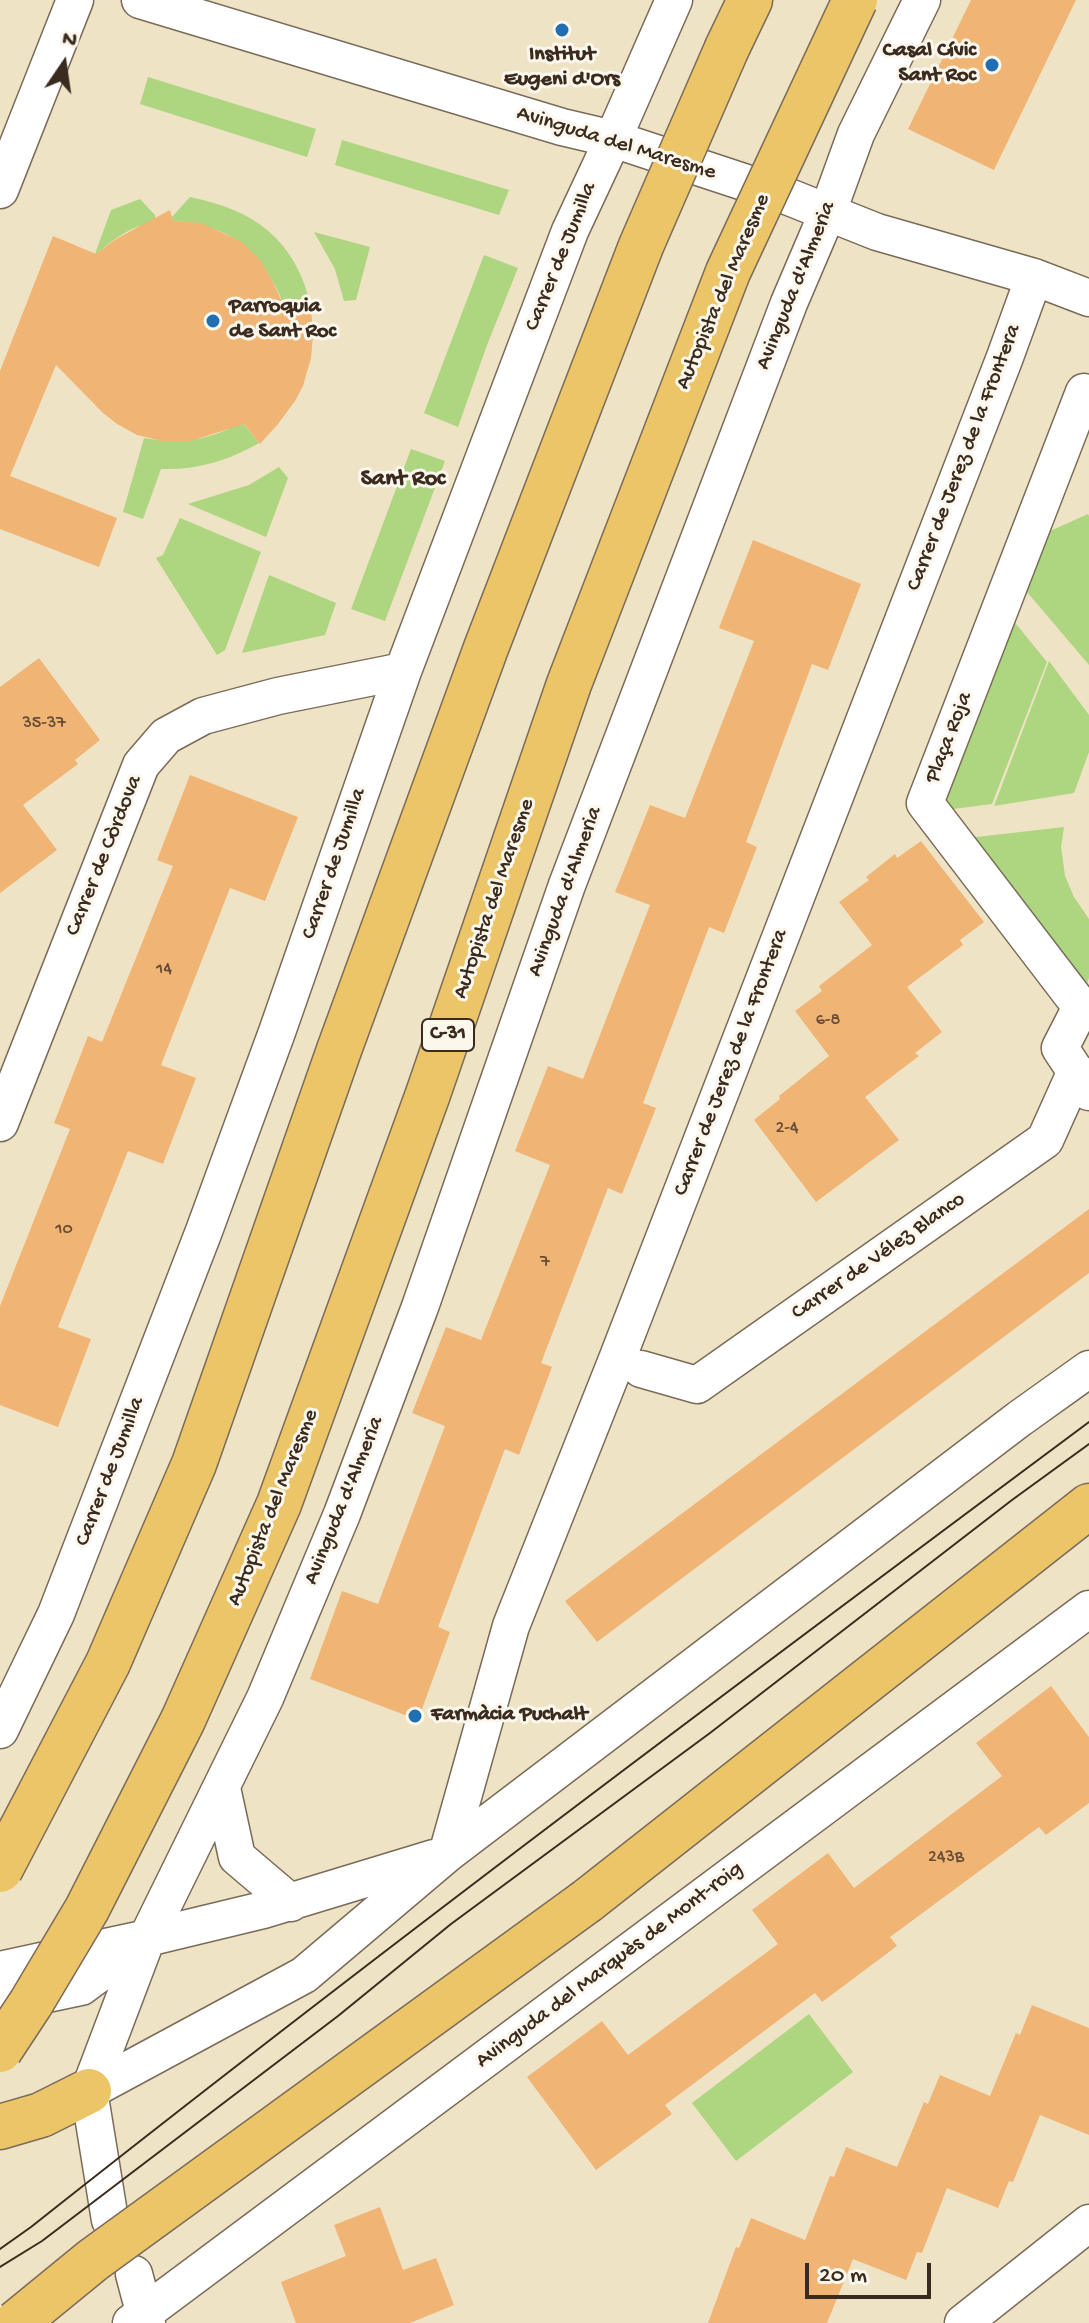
<!DOCTYPE html>
<meta charset="utf-8">
<style>
body{margin:0}
#map{position:relative;width:1089px;height:2323px;overflow:hidden;background:#efe3c6;font-family:"Gochi Hand",sans-serif}
canvas{display:block}
.north{position:absolute;left:24px;top:24px;width:80px;height:80px;-webkit-text-stroke:6px #fbf7ec;paint-order:stroke;rotate:13deg;font-size:22px;font-weight:700;line-height:32px;text-align:center;color:#3b2a1e}
.north::after{content:'';display:block;margin:auto;width:28px;height:36px;background:#3b2a1e;clip-path:polygon(50% 0,100% 100%,50% 72%,0 100%)}
.scale{position:absolute;left:805px;top:2263px;width:126px;height:36px;box-sizing:border-box;border:4px solid #3b2a1e;border-top:0;padding-left:10px;font-size:24px;line-height:28px;white-space:nowrap;color:#3b2a1e;-webkit-text-stroke:6px #fbf7ec;paint-order:stroke}
</style>
<div id="map">
<canvas width="1089" height="2323"></canvas>
<div class="north">N</div>
<div class="scale">20 m</div>
</div>
<script>
const ctx = document.querySelector('canvas').getContext('2d');
ctx.lineJoin = 'round';
function paint(path, color) {
  ctx.fillStyle = color;
  ctx.fill(path, 'evenodd');
}
function stroke(path, color, width, dash) {
  ctx.strokeStyle = color;
  ctx.lineWidth = width;
  ctx.lineCap = dash ? 'butt' : 'round';
  ctx.setLineDash(dash || []);
  ctx.stroke(path);
}
function write(font, color, halo, rows, align = 'center') {
  ctx.font = font + ' "Gochi Hand",sans-serif';
  ctx.lineWidth = 6;
  ctx.setLineDash([]);
  ctx.textBaseline = 'middle';
  ctx.strokeStyle = halo;
  ctx.fillStyle = color;
  for (const [text, x, y, turn = 0] of rows) {
    ctx.save();
    ctx.translate(x, y);
    ctx.rotate((+turn || 0) * Math.PI / 180);
    ctx.textAlign = isNaN(turn) ? turn : align;
    if (halo) ctx.strokeText(text, 0, 0);
    ctx.fillText(text, 0, 0);
    ctx.restore();
  }
}
const green = new Path2D(`
 M148,77L316,129L307,157L140,104Z
 M342,140L509,190L499,215L335,165Z
 M190,197C255,210 296,240 311,307L284,312C283,300 277,288 270,277C246,238 218,225 173,221L172,217Z
 M140,199L155,215L156,223C134,224 113,239 97,254H95L111,210Z
 M314,232L370,247L356,300L344,301L335,269Z
 M484,255L518,268L487,345L458,427L424,413Z
 M242,422L259,443C228,461 197,470 161,469L143,519L123,512L144,438C181,445 210,440 242,422Z
 M411,449L445,461L385,621L351,609Z
 M279,467L288,478L266,537L188,504L249,485Z
 M1088,514L1089,516V665L1016,579L1030,540Z
 M180,518L261,552L225,650L217,655L156,558L163,555Z
 M269,575L336,603L325,635L242,653Z
 M1012,619L1047,662L992,804L938,811Z
 M1049,661L1089,715V752L1074,793L994,806Z
 M1064,827L1061,847L1065,876L1074,897L1089,919V978L1081,999L959,839Z
 M809,2014L853,2072L736,2161L692,2103Z`);
const building = new Path2D(`
 M971,0H1076L994,170L908,129Z
 M170,210L173,221L201,223L242,242L260,260L273,282L286,311L311,307L313,335L311,358L303,386L295,401L278,424L260,444L244,424L191,441H162L137,435L117,424L102,412L56,365L10,476L117,518L99,567L0,529V371L53,236L96,254L116,239Z
 M753,540L861,584L828,670L812,664L746,842L757,847L724,933L709,927L643,1103L656,1108L622,1194L608,1188L541,1363L552,1367L519,1455L505,1449L438,1627L450,1632L418,1720L310,1679L342,1591L378,1604L445,1426L412,1413L446,1327L481,1340L550,1165L515,1151L548,1066L583,1079L650,905L615,892L650,805L685,818L754,641L719,628Z
 M39,658L100,740L75,760L78,764L23,805L57,850L0,893V687Z
 M190,775L298,817L265,901L230,888L161,1065L196,1078L163,1164L128,1151L58,1327L91,1339L58,1427L0,1405V1306L70,1129L54,1123L88,1036L102,1042L173,866L157,860Z
 M921,841L984,922L960,940L963,945L907,987L942,1032L915,1053L919,1056L865,1097L899,1140L816,1202L754,1120L780,1099L779,1096L829,1056L795,1011L822,991L819,986L872,945L839,902L869,880L866,877L895,854L897,858Z
 M1089,1209V1273L597,1642L565,1601Z
 M1051,1686L1089,1737V1803L1046,1835L1039,1827L890,1937L897,1946L822,2002L815,1993L665,2105L672,2114L596,2170L527,2077L602,2021L628,2055L702,2000L778,1944L752,1910L828,1853L854,1888L1002,1776L976,1743Z
 M1032,2005L1089,2028V2135L1040,2115L1013,2182L1009,2181L998,2208L947,2188L922,2253L917,2252L906,2280L853,2259L827,2323H708L736,2247L739,2248L751,2218L805,2240L830,2176L834,2177L846,2147L897,2167L924,2102L928,2104L940,2075L990,2096L1016,2033L1020,2035Z
 M380,2207L403,2270L436,2258L454,2305L410,2323H296L281,2282L346,2256L334,2225Z`);
const street = new Path2D(`
 M140,0L562,127L613,139L789,197L877,232L1034,277L1089,298
 M0,190L75,0
 M1089,394L1084,392L925,803L1081,1007L1060,1048L1089,1092
 M0,1123L141,765L166,736L203,716L278,696L403,671
 M641,1369L697,1385L1045,1140L1076,1071
 M0,1730L56,1614L204,1231L277,1032L403,671L570,231L613,139L674,0
 M222,1788L237,1857L291,1903
 M447,1854L511,1626L616,1362L1005,357L1034,277
 M0,1970L147,1938L263,1910L434,1858
 M0,2004L81,1987L136,1946
 M89,2091L147,1938L265,1698L342,1514L420,1307L567,885L789,303L827,214L856,134L922,0
 M89,2091L304,1975L447,1854L1019,1419L1089,1369
 M89,2091L110,2220
 M134,2274L147,2323
 M131,2323L1089,1609
 M963,2323L1089,2223`);
const highway = new Path2D(`
 M727,48L750,0
 M587,1901L1089,1506
 M0,2127L41,2115L89,2091`);
const tram = new Path2D(`
 M0,2249L31,2227C378,1952 733,1687 1089,1422
 M0,2267L42,2241L338,2016L451,1924L710,1733L1012,1500L1089,1444`);
const highwayBridge = new Path2D(`
 M0,1870L108,1663L194,1464L339,1050L486,648L641,246L727,48
 M0,2050L31,2003L87,1909L183,1720L279,1504L428,1094L569,684L728,272L855,0
 M16,2323L93,2260L587,1901`);
const markers = [
 [562,30,8,"#1f6fb2"],
 [992,65,8,"#1f6fb2"],
 [213,321,8,"#1f6fb2"],
 [415,1716,8,"#1f6fb2"]
];
const numberNames = [
 ["35-37",44,724],
 ["14",164,970],
 ["6-8",828,1021],
 ["2-4",787,1129],
 ["10",64,1230],
 ["7",545,1263],
 ["243B",946,1858]
];
const shields = [
 [448,1035,52]
];
const shieldNames = [
 ["C-31",448,1035]
];
const poiNames = [
 ["Casal Cívic",976,52,"right"],
 ["Sant Roc",976,77,"right"],
 ["Institut",562,56,"center"],
 ["Eugeni d'Ors",562,81,"center"],
 ["Parroquia",229,308],
 ["de Sant Roc",229,333],
 ["Farmàcia Puchalt",431,1716]
];
const streetNames = [
 ["Avinguda del Maresme",616,144,17],
 ["Carrer de Jumilla",562,257,-68],
 ["Avinguda d'Almeria",797,286,-68],
 ["Autopista del Maresme",724,292,-67],
 ["Carrer de Jerez de la Frontera",965,458,-69],
 ["Plaça Roja",950,738,-69],
 ["Carrer de Còrdova",105,856,-68],
 ["Carrer de Jumilla",335,864,-71],
 ["Avinguda d'Almeria",566,892,-70],
 ["Autopista del Maresme",495,899,-71],
 ["Carrer de Jerez de la Frontera",732,1063,-69],
 ["Carrer de Vélez Blanco",879,1257,-35],
 ["Carrer de Jumilla",111,1472,-69],
 ["Avinguda d'Almeria",345,1501,-68],
 ["Autopista del Maresme",274,1508,-68],
 ["Avinguda del Marquès de Mont-roig",610,1966,-37]
];
const neighbourhoodNames = [
 ["Sant Roc",403,480]
];
paint(green, '#aed580');
paint(building, '#f0b475');
stroke(street, '#7a6b59', 39);
stroke(highway, '#7a6b59', 47);
stroke(street, '#fff', 36);
stroke(highway, '#edc569', 44);
stroke(tram, '#3b2a1e', 2);
stroke(highwayBridge, '#7a6b59', 47, []);
stroke(highwayBridge, '#edc569', 44);
for (const [x, y, r, color] of markers) {
  const dot = new Path2D();
  dot.arc(x, y, r, 0, 2 * Math.PI);
  ctx.fillStyle = color;
  ctx.fill(dot);
  stroke(dot, '#fbf7ec', 3);
}
write('18px', '#684c34', null, numberNames);
for (const [x, y, w] of shields) {
  const box = new Path2D();
  box.roundRect(x - w / 2, y - 16, w, 32, 6);
  ctx.fillStyle = '#fbf7ec';
  ctx.fill(box);
  stroke(box, '#3b2a1e', 2);
}
write('bold 20px', '#3b2a1e', null, shieldNames);
write('bold 22px', '#3b2a1e', '#fbf7ec', poiNames, 'left');
write('22px', '#3b2a1e', '#fbf7ec', streetNames);
write('bold 24px', '#3b2a1e', '#fbf7ec', neighbourhoodNames);
</script>
